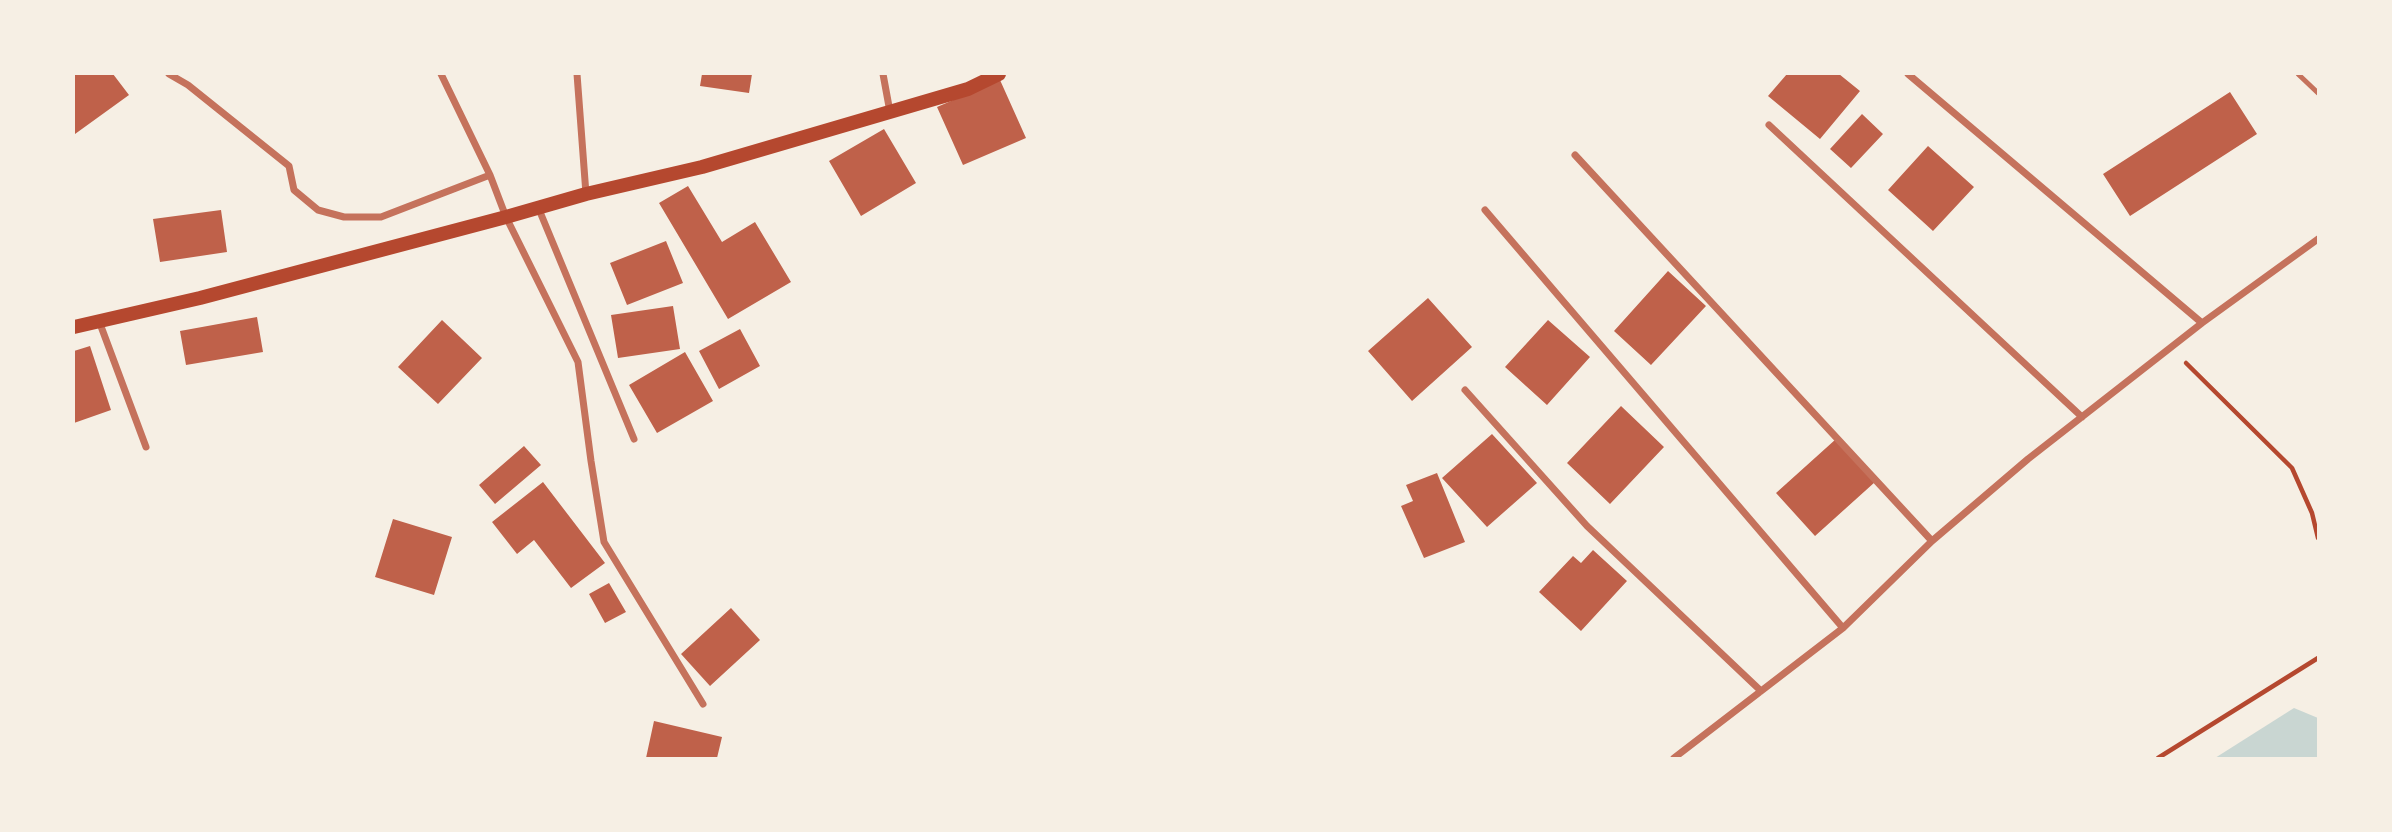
<!DOCTYPE html>
<style>
body{margin:0}
#map{position:relative;width:2392px;height:832px;overflow:hidden;background:#f6efe4;font-family:Spectral,serif}
canvas{display:block}
.frame{position:absolute;inset:0;border:75px solid #f6efe4;pointer-events:none}
</style>
<div id="map">
<canvas width="2392" height="832"></canvas>
<div class="frame"></div>
</div>
<script>
const ctx = document.querySelector('canvas').getContext('2d');
ctx.lineJoin = 'round';
function paint(path, color) {
  ctx.fillStyle = color;
  ctx.fill(path, 'evenodd');
}
function stroke(path, color, width, dash) {
  ctx.strokeStyle = color;
  ctx.lineWidth = width;
  ctx.lineCap = dash ? 'butt' : 'round';
  ctx.setLineDash(dash || []);
  ctx.stroke(path);
}
const water = new Path2D(`
 M2294,708L2318,718V758H2215Z`);
const building = new Path2D(`
 M74,74H113L129,95L75,134Z
 M702,74H752L749,93L700,86Z
 M1787,74H1839L1860,91L1820,139L1768,96Z
 M1000,80L1026,138L963,165L937,107Z
 M2230,92L2257,134L2130,216L2103,174Z
 M1862,114L1883,134L1851,168L1830,149Z
 M884,129L916,183L861,216L829,161Z
 M1928,146L1974,187L1933,231L1888,190Z
 M688,186L722,242L755,222L791,282L728,319L659,203Z
 M221,210L227,252L160,262L153,219Z
 M666,241L683,283L627,305L610,263Z
 M1668,271L1706,306L1651,365L1614,331Z
 M1428,298L1472,347L1412,401L1368,351Z
 M673,306L680,349L618,358L611,315Z
 M257,317L263,352L186,365L180,331Z
 M442,320L482,358L438,404L398,367Z
 M1548,320L1590,357L1547,405L1505,367Z
 M740,329L760,366L719,389L699,351Z
 M90,346L111,410L74,423V351Z
 M685,352L713,401L657,433L629,385Z
 M1621,406L1664,447L1610,504L1567,463Z
 M1492,434L1537,483L1487,527L1442,478Z
 M1836,439L1875,482L1815,536L1776,493Z
 M524,446L541,465L495,504L479,485Z
 M1437,473L1465,542L1424,558L1401,506L1413,501L1406,485Z
 M543,482L605,563L571,588L534,540L517,554L492,522Z
 M393,519L452,537L434,595L375,577Z
 M1593,550L1627,581L1581,631L1539,592L1573,556L1581,563Z
 M609,583L626,612L605,623L589,594Z
 M731,608L760,640L710,686L681,654Z
 M654,721L722,737L717,758H646Z`);
const path = new Path2D(`
 M2186,363L2292,468L2312,513L2318,538
 M2158,758L2318,658`);
const service = new Path2D(`
 M2298,74L2318,93`);
const minor = new Path2D(`
 M169,74L188,85L289,166L294,190L318,210L344,217H381L490,175
 M441,74L490,175L506,217L578,362L591,461L604,542L703,704
 M577,74L586,194
 M883,74L890,112
 M1908,74L2202,323
 M1769,125L2082,417
 M1575,155L1932,541
 M538,207L634,439
 M1485,210L1843,628
 M99,321L146,447
 M1465,390L1587,526L1761,691
 M1674,758L1843,628L1932,541L2028,459L2202,323L2318,239`);
const secondary = new Path2D(`
 M74,327L200,298L506,217L586,194L702,167L968,89L999,74`);
paint(water, '#c9d6d2');
paint(building, '#bf614a');
stroke(path, '#b5482f', 4.5);
stroke(service, '#c5725c', 5);
stroke(minor, '#c5725c', 7);
stroke(secondary, '#b5482f', 14);
</script>
